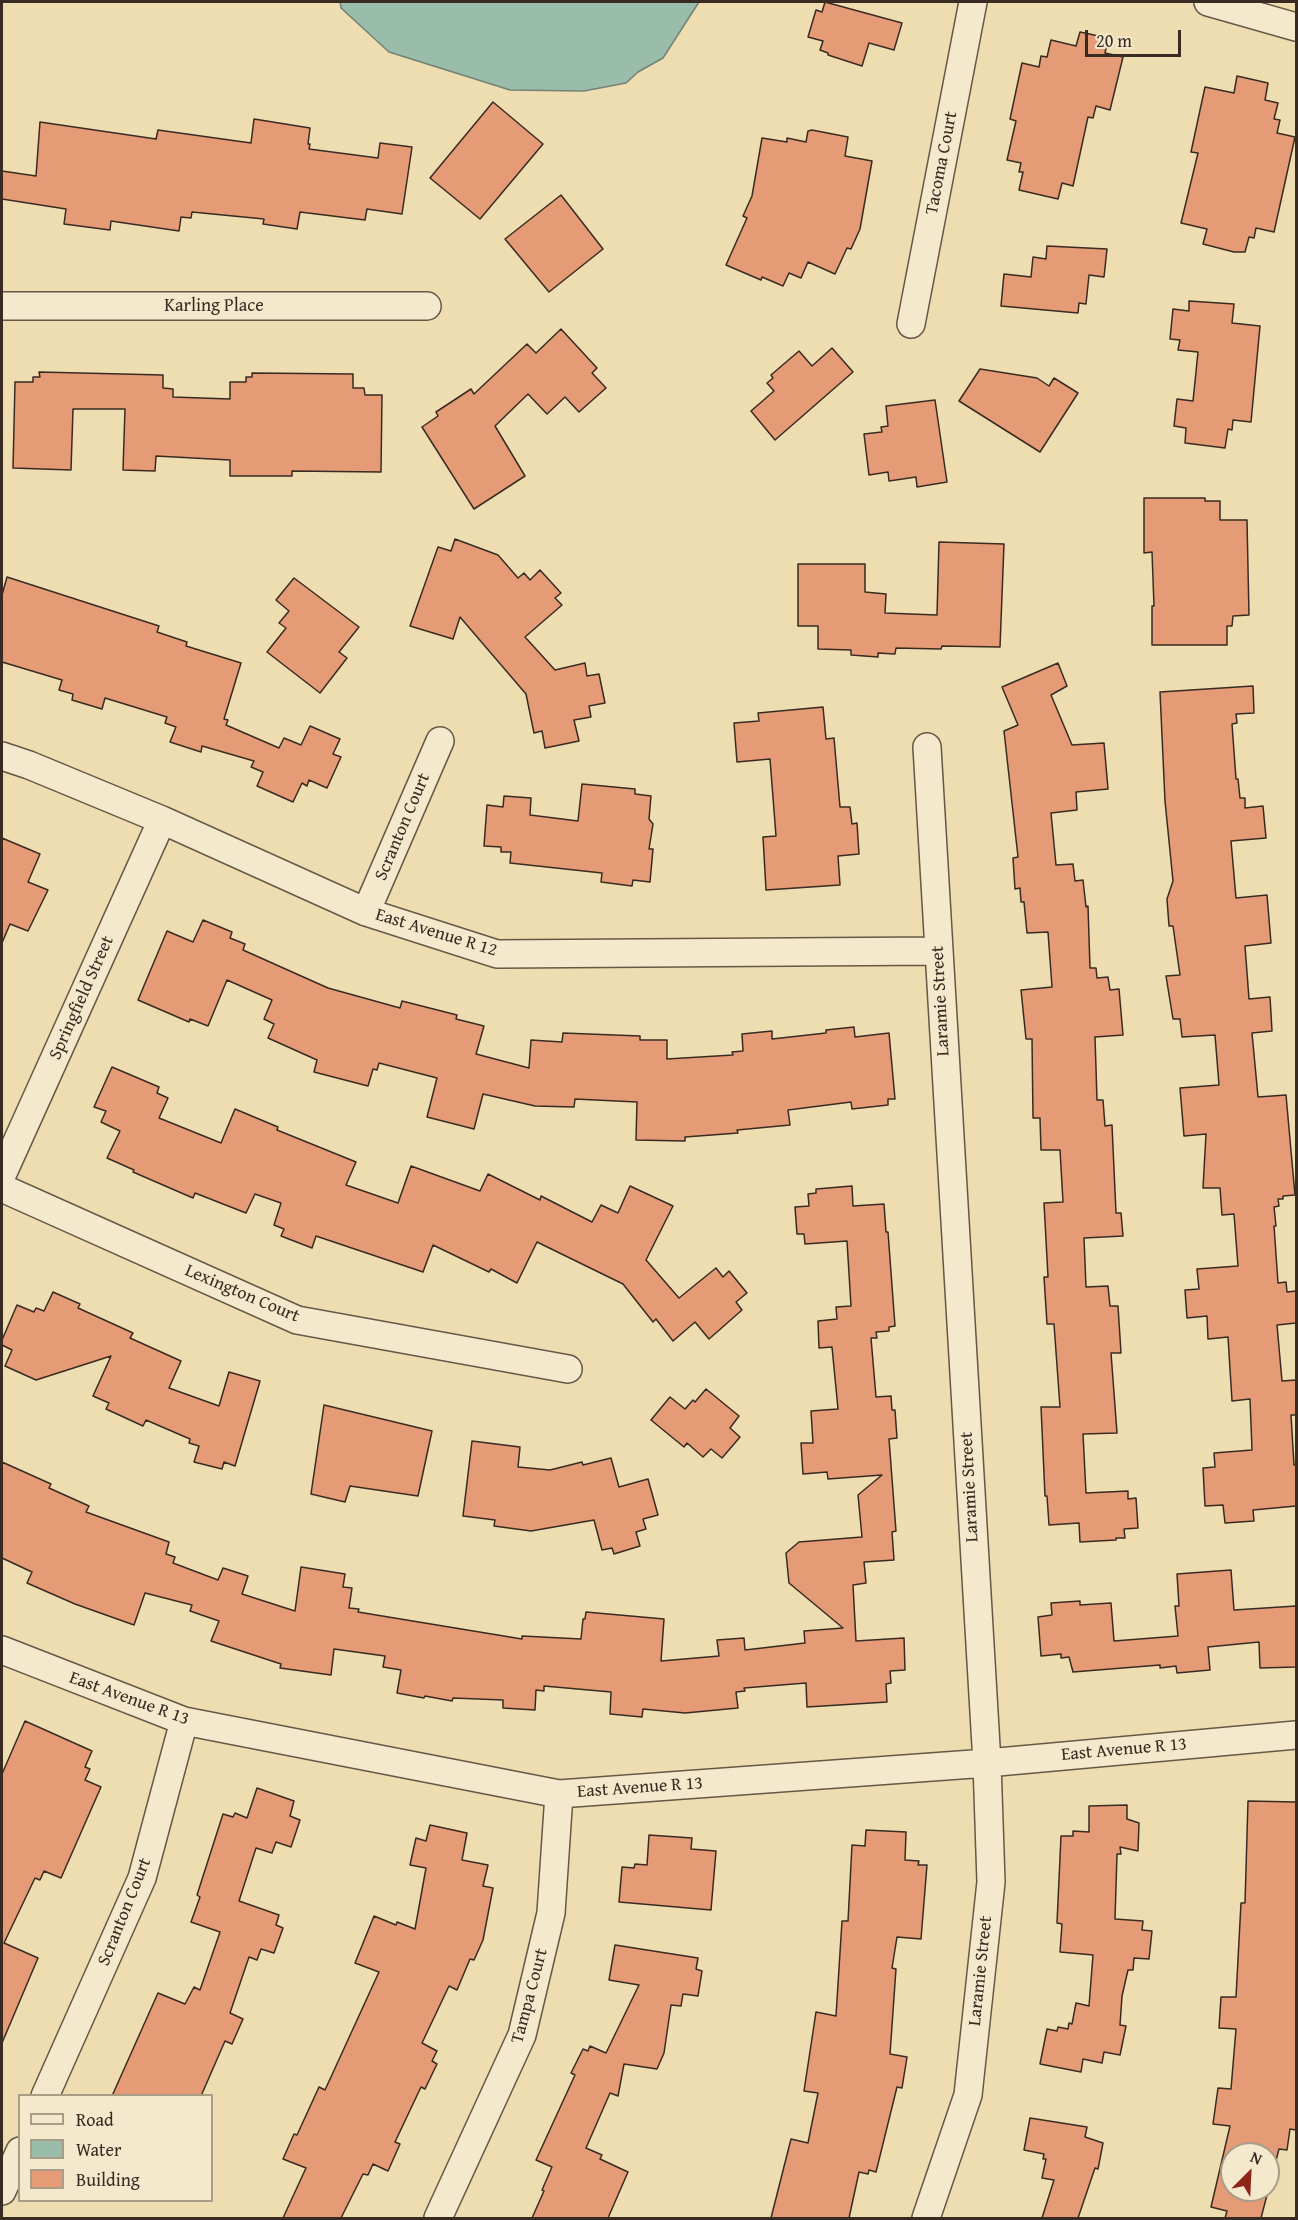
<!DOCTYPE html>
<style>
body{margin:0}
#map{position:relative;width:1298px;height:2220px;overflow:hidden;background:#eeddb0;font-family:"Gentium Book Plus",serif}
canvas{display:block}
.frame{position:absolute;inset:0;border:3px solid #392b22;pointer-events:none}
.legend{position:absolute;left:18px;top:2094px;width:195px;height:108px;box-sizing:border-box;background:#f4e9cc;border:2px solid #a99d88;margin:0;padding:8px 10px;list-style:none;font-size:18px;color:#392b22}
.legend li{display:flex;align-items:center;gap:12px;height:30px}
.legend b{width:30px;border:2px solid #a99d88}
.north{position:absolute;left:1220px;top:2142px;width:60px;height:60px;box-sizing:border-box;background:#f4e9cc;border:2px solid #a99d88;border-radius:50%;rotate:24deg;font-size:16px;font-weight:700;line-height:24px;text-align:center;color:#392b22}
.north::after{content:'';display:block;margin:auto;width:21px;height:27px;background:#8f2418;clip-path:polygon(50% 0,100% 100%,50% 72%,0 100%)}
.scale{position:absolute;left:1085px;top:30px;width:96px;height:27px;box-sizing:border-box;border:3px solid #392b22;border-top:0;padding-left:8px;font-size:18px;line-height:21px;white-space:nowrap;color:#392b22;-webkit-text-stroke:4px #f4e9cc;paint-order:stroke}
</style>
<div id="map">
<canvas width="1298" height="2220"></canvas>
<div class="frame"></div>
<ul class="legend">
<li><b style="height:8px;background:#f4e9cc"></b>Road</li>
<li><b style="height:16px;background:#99bcab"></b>Water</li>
<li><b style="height:16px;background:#e59c76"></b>Building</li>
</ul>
<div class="north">N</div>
<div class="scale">20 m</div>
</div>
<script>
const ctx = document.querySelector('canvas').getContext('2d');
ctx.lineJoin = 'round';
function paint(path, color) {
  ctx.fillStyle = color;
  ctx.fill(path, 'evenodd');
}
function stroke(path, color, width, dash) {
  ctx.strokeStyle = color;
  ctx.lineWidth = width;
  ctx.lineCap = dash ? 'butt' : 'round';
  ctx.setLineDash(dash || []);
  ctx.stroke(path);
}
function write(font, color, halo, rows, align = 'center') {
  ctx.font = font + ' "Gentium Book Plus",serif';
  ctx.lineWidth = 4.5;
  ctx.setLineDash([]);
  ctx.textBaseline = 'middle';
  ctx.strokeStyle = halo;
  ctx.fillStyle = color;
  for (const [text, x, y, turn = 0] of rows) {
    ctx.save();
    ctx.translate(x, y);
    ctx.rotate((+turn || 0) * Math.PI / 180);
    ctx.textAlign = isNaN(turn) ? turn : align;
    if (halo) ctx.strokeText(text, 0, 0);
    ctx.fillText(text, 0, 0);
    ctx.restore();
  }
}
const water = new Path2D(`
 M340,2H699L663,58L638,72L626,83L584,91L510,90L389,52L341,8Z`);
const building = new Path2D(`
 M825,2L902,23L894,50L869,43L862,66L828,55V53L820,50L823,41L808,37L816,10L822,12Z
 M1080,32L1108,38L1105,53L1123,57L1110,110L1096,106L1093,118L1088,117L1073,186L1062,183L1058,199L1019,190L1023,172H1019L1021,163L1007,160L1016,121L1010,119L1022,63L1039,67L1041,56L1047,57L1051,40L1076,46Z
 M1237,76L1268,83L1265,100L1278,103L1274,119L1280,120L1277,133L1295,137L1274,232L1256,228L1254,238L1249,237L1245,252H1234L1203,244L1207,229L1181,223L1198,153L1191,152L1205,87L1234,93Z
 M493,102L543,144L480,219L430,178Z
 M254,119L310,128L308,144H310L309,149L378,158L380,143L412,147L402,214L367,209L365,220L300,212L297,229L263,224L264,219L192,212L191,218L181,217L179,231L111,221L110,230L64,224L66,209L2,199V171L36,176L40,122L156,139L158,130L251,143Z
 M812,130L848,137L845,156L872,161L860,229L851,249L847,248L835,274L808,262L801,278L789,273L783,286L762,277L761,280L726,265L747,218L743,216L752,196L762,138L787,142V138L806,142L808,131Z
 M561,195L603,249L549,292L505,239Z
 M1047,246L1107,249L1104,277L1089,275L1086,304L1079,303L1078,313L1001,306L1004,274L1031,277L1033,257L1046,259Z
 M1189,301L1234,304L1232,323L1260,326L1251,422L1233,420L1232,430L1228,429L1225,448L1185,443L1186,428L1174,426L1177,399L1193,401L1198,352L1178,350L1180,340L1170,339L1173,309L1189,311Z
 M561,329L597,368L592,373L606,388L579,412L565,397L547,414L528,394L495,426L525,476L474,509L422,427L438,416L436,412L471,389L474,394L527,344L536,353Z
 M832,348L853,372L775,440L751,411L774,391L767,383L773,378L771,375L799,351L812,366Z
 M980,369L1037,378L1049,386L1054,378L1078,393L1040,452L959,401Z
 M39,372L163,375V388L173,389V397L230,399V382H246V377H252V373L353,374V388H364L365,395H382L381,472L292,471V476H230V460L156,456L155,471L123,470L125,409H73L71,470L13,468L15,382H33V377H40Z
 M935,400L947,482L917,487L916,477L889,481L888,472L869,475L864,434L882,432L881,427L888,426L886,406Z
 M1144,498H1205V501H1220V520H1247L1249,615L1233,616L1232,626H1227V645H1152V606H1154L1152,552L1144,553Z
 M455,539L498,555L518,578L524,573L530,580L540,570L561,593L555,598L562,605L525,637L555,670L585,663L587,676L599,674L605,703L589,706L591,717L574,720L579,741L545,748L542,731L534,733L526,694L460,617L453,639L410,626L438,547L451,551Z
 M939,542L1004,544L1000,647L942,646L941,649L896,648L895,654L878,653V657L851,655V650L818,649V626H798V564H865V592L886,594L885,613L937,615Z
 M7,577L159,626L157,632L187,642L186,646L241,663L224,719L228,720L226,725L279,748L284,738L301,745L310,726L340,739L333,754L341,757L327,788L309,780L307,786L302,783L293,802L257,786L263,772L251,767L254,761L202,746L201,752L170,742L176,727L165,723L167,717L105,698L102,709L72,700L73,694L59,690L62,680L2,662V595Z
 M294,578L359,627L339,652L347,658L320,693L267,652L286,628L279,623L289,611L276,600Z
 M1058,663L1067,686L1051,695L1072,745L1104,743L1108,789L1076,792L1077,810L1051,813L1056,865L1073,864L1075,881L1083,880L1086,907L1088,906L1090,968H1096L1097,978L1108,977L1110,990L1119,989L1123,1035L1095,1037L1097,1100H1103L1105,1126L1112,1125L1116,1213H1121L1123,1236L1084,1238L1086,1287L1108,1286L1110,1306H1118L1121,1353H1111L1117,1433L1083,1434L1086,1493L1128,1491V1499L1136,1498L1138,1528L1124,1529L1125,1538H1116V1540L1080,1542L1079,1523L1049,1525L1047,1496H1045L1041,1407H1060L1054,1324H1047L1044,1277H1048L1044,1203L1063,1202L1060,1150H1041L1040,1118H1033L1032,1039H1026L1021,990L1052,987L1048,932L1027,933L1024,902H1021L1020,888L1015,889L1013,858L1018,857L1004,731L1018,725L1002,687Z
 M1253,686L1254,713L1236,714L1237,723L1232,724L1236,779H1238L1240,798H1245V808L1263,806L1266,838L1231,841L1236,898L1267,895L1271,943L1245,946L1249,999L1270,997L1272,1031L1252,1033L1258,1097L1286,1095L1292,1162L1295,1195L1283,1196V1199H1278L1279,1206L1274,1207L1276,1226H1274L1278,1283L1286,1282L1287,1292L1296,1291V1323L1277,1325L1282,1381L1296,1380V1415H1291L1294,1465H1296V1506L1253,1510L1254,1521L1225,1523L1223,1505L1205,1506L1203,1468L1215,1467L1214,1453L1252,1450L1250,1399L1232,1401L1228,1337L1208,1339L1207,1316L1187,1318L1185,1290L1199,1289L1197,1269L1238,1266L1234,1214L1222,1215L1220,1188H1203L1206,1134L1184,1136L1180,1088L1219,1085L1215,1035L1182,1037L1180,1019H1173L1166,976L1180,975L1173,926H1169L1167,899L1173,881L1165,801L1160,692Z
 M823,707L826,739L834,738L840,807H850L852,824L857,823L859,854L838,856L840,885L766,890L763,837L776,836L770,759L737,762L734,723L759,721L758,713Z
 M582,784L635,789V794L651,796L649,819L653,824L649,849H653L650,882L633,880L632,886L601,882L602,873L510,863L511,852H501V847L484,846L487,805L503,807L504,796L531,798L530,815L578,821Z
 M2,838L40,854L28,882L48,890L28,931L10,924L2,943Z
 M203,920L232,932L230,938L245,944L243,950L328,988L400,1008L402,1001L457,1015L456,1019L484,1026L476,1054L529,1068L531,1040L562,1042L563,1033L640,1036V1040H667V1059L733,1055L732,1052L743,1051L742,1034L772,1031V1039L826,1033V1030L854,1027L855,1037L889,1033L895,1099H888V1105L852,1109L851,1102L788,1110L790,1125L737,1130L738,1133L685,1137V1141L636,1140L637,1102L575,1099L574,1107L535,1106L483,1094L474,1129L427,1117L437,1078L379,1063L377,1070L373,1069L368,1086L314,1072L317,1060L268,1038L274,1024L264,1019L272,1000L227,980L208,1026L190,1019L189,1022L138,1000L167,931L193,942Z
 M112,1067L159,1087L157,1093L168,1098L159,1118L221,1143L235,1109L278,1127L277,1130L356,1162L346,1185L398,1203L411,1166L480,1191L488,1174L540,1200L541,1196L592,1222L601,1205L618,1213L630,1186L673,1206L646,1260L679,1298L716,1268L723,1277L729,1271L747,1293L736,1302L742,1310L709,1339L695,1322L673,1341L656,1319L653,1322L623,1284L537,1242L517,1283L491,1269L489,1272L433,1245L423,1272L316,1236L312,1248L281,1236L284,1229L274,1225L281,1203L255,1194L246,1213L195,1193L193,1198L133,1172L134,1170L107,1158L120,1131L101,1122L106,1111L94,1107Z
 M852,1186L853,1206L884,1204L886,1232H888L895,1326L889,1327V1331L876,1332L877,1338H871L876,1397L891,1396L892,1410H895L897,1438L889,1439L896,1531L892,1532L894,1560L864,1562L866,1583L853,1585L856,1641L904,1638L905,1670L890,1671L891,1683L886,1684L887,1702L807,1707L806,1683L744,1688L745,1691L736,1692L738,1708L685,1713L643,1709L642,1717L610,1714L611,1692L544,1686V1691L536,1690L535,1710L503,1708V1700L453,1698L452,1701L425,1696L424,1698L397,1693L401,1670L383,1667L385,1656L334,1649L331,1675L280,1668L281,1664L211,1641L219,1621L190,1611L192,1605L145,1593L134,1625L75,1604L27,1583L32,1572L2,1558V1462L51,1484L49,1488L89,1506L86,1512L169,1542L166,1554L175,1557L173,1563L218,1580L223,1568L248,1576L242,1594L295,1611L301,1567L345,1574L343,1587L352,1588L349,1608L359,1609L358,1612L522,1639V1636L581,1639L583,1619H585L586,1612L664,1619L661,1661L719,1656L717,1640L744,1638L745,1650L805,1643L804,1631L843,1628L789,1583L786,1553L799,1542L862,1537L858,1495L882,1475L828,1479L827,1472L803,1474L801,1443H813L811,1411L838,1409L832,1347L819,1348L818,1321L837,1319L836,1307L851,1306L847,1241L805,1244L804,1234H797L795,1207L809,1206L808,1194L816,1193V1189Z
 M53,1292L80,1304L78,1308L133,1333L130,1338L181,1361L169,1388L219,1406L229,1372L260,1381L235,1466L224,1462L222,1469L194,1462L199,1446L189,1443L190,1439L146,1420L143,1426L106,1409L109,1403L93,1396L111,1356L36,1380L5,1366L12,1350L2,1345V1340L17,1305L34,1312L36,1308L44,1311Z
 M706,1389L739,1416L730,1428L740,1437L722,1458L711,1449L703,1457L687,1443L684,1447L651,1420L670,1397L685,1409L693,1400L695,1402Z
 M324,1405L432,1431L418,1496L350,1486L345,1502L311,1494Z
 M472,1441L520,1447L518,1467L550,1470L582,1462L583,1465L611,1458L619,1487L648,1479L658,1515L643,1519L646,1529L636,1532L640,1546L614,1554L612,1548L602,1550L594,1520L531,1531L494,1526L495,1520L463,1516Z
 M1231,1570L1234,1610L1296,1606V1667L1260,1668L1259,1642L1208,1647L1210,1670L1177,1673L1176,1666L1160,1668V1665L1073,1672L1069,1657L1061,1658V1654L1041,1656L1038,1617L1052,1615L1051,1603L1080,1601V1605L1111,1603L1114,1641L1178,1636L1175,1606H1179L1177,1574Z
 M25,1721L92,1751L85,1767L90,1769L85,1780L101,1787L61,1878L44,1871L40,1880L35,1878L4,1943L38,1958L2,2043V1774Z
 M257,1788L294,1801L290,1816L300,1820L291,1847L276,1842L272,1853L256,1848L239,1901L279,1915L276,1925L283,1928L274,1953L261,1949L257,1960L249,1957L230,2013L243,2019L232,2044L225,2041L201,2096H112L158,1993L185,2004L194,1987L200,1990L220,1932L191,1922L200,1897L197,1895L223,1814L233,1817L235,1813L247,1818Z
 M1248,1801L1296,1802V2130L1290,2129L1287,2150L1279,2149L1261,2218H1225L1227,2211L1211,2207L1230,2126L1213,2124L1218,2088L1231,2089L1236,2029L1219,2028L1221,1997H1236L1241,1903H1245ZM1232,2154H1268V2190H1232Z
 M1127,1805V1819L1139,1823L1138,1851L1120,1847L1121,1854H1117L1115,1919L1143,1921L1142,1930L1152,1931L1149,1959L1134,1958L1133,1970H1128L1122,1996L1120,2025L1126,2026L1120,2055L1104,2052L1102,2063L1083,2059L1081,2072L1040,2064L1047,2029L1057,2031L1058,2027L1068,2029L1069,2023L1072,2024L1076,2003L1089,2006L1093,1955L1060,1952L1062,1924L1057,1923L1061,1836H1073V1831L1089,1832V1806Z
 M430,1825L467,1833L462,1860L488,1865L483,1886L493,1888L483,1940L474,1960L470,1959L457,1990L449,1986L422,2043L437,2051L432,2061L437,2064L425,2089L421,2087L395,2142L400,2144L388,2171L373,2164L368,2175L363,2174L341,2218H283L306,2168L283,2159L294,2134L297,2135L319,2087L325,2090L379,1972L355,1963L374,1916L396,1925L397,1922L415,1929L426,1868L410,1865L416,1838L426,1841Z
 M866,1830L906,1832L905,1860L919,1861L918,1865H927L921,1939L897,1937L892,1968L896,1969L890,2054L907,2057L902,2088L897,2087L876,2172L869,2170L868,2174L859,2172L849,2218H771L791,2139L808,2143L818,2093L804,2091L816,2012L836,2016L842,1921H848L852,1845L865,1846Z
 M649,1835L692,1838L691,1849L716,1851L711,1910L619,1902L622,1867L634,1868L635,1864L647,1865Z
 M615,1945L698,1958L696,1969L702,1971L698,1996L683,1994L681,2006L671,2005L664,2053L657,2069L624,2064L618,2096L610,2093L586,2148L602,2155L600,2159L628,2172L608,2218H532L544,2191L542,2190L552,2167L536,2160L575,2075L571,2073L583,2049L588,2051L590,2046L606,2053L639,1985L609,1980Z
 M1030,2118L1087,2127L1085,2137L1103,2143L1098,2169L1095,2168L1078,2218H1042L1054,2180L1042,2178L1046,2159H1043L1044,2154L1024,2150Z`);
const street = new Path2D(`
 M1208,2L1296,27
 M2,306H427
 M911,324L973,2
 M2,756L29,765L162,820L366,912L497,954L938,951
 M366,912L440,741
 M2,1175L162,820
 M2,1188L297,1320L568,1369
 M2,1650L184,1721L559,1794L987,1763L1296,1735
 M45,2096L142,1878L184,1721
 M2,2191L20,2151
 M438,2218L522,2035L551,1913L559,1794
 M926,2218L968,2095L991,1882L987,1763L927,747`);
const streetNames = [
 ["Tacoma Court",942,163,-79],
 ["Karling Place",214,306],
 ["Scranton Court",403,827,-67],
 ["East Avenue R 12",436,933,17],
 ["Springfield Street",82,998,-66],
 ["Laramie Street",941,1001,-93],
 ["Lexington Court",242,1294,23],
 ["Laramie Street",970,1487,-93],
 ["East Avenue R 13",129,1699,20],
 ["East Avenue R 13",1124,1750,-5],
 ["East Avenue R 13",640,1788,-4],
 ["Scranton Court",125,1912,-68],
 ["Laramie Street",981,1971,-84],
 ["Tampa Court",530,1996,-75]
];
paint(water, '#99bcab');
stroke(water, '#738274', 1.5);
paint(building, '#e59c76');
stroke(building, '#392b22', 1.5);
stroke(street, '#665846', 30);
stroke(street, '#f4e9cc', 27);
write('18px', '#392b22', '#f4e9cc', streetNames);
</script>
